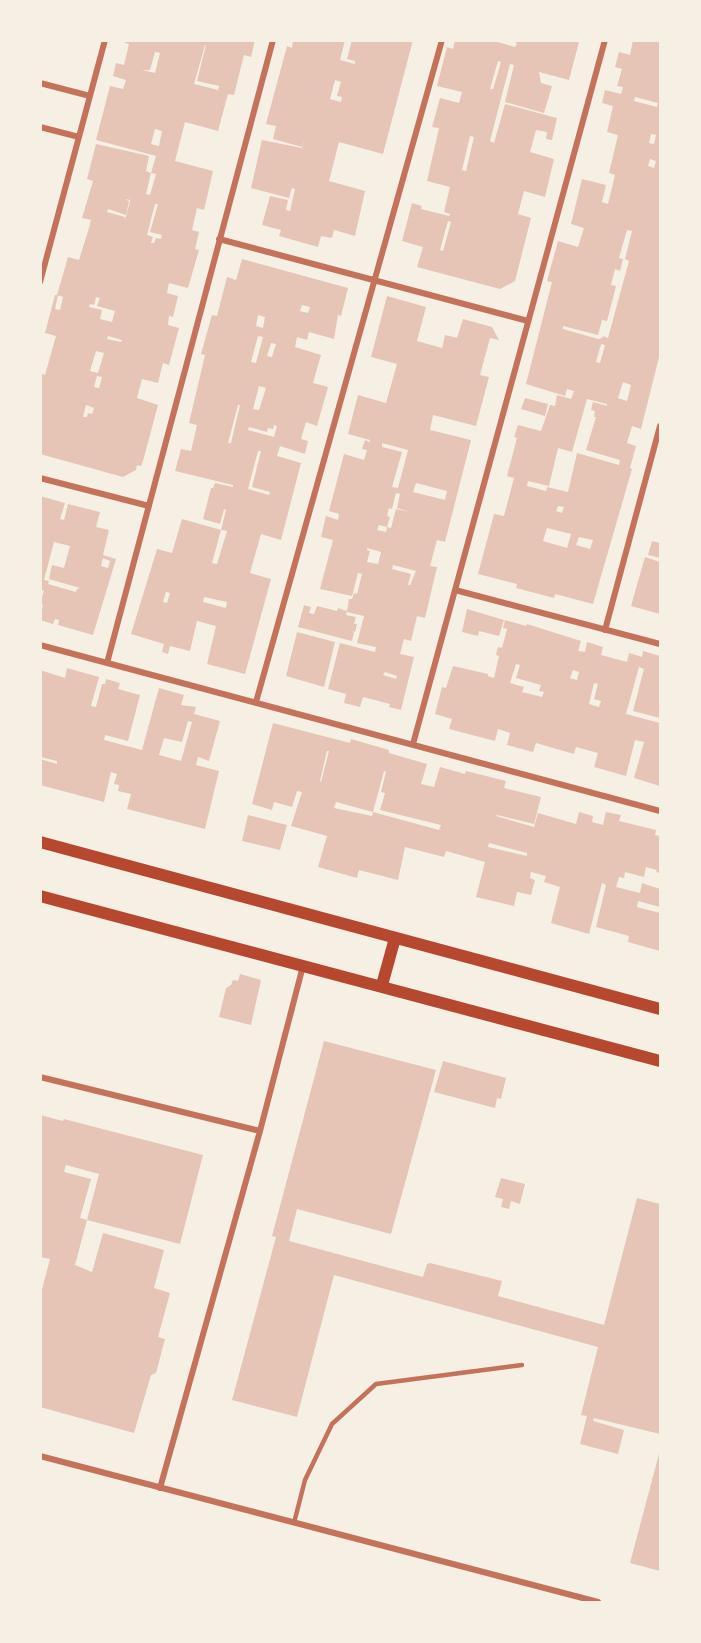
<!DOCTYPE html>
<style>
body{margin:0}
#map{position:relative;width:701px;height:1643px;overflow:hidden;background:#f6efe4;font-family:Overpass,sans-serif}
canvas{display:block}
.frame{position:absolute;inset:0;border:42px solid #f6efe4;pointer-events:none}
</style>
<div id="map">
<canvas width="701" height="1643"></canvas>
<div class="frame"></div>
</div>
<script>
const ctx = document.querySelector('canvas').getContext('2d');
ctx.lineJoin = 'round';
function paint(path, color) {
  ctx.fillStyle = color;
  ctx.fill(path, 'evenodd');
}
function stroke(path, color, width, dash) {
  ctx.strokeStyle = color;
  ctx.lineWidth = width;
  ctx.lineCap = dash ? 'butt' : 'round';
  ctx.setLineDash(dash || []);
  ctx.stroke(path);
}
const building = new Path2D(`
 M125,40H255L251,57L244,55L234,95L228,94L218,131L185,122L175,161L213,171L204,210L197,208L192,230L199,232L195,249L199,250L188,288L169,283L167,293L178,296L173,317L169,316L168,325L179,328L169,365L163,363L158,383L142,379L137,398L158,405L143,461L141,466L137,465L136,470L123,477L40,454V373L45,375L56,336L45,333L55,295H58L55,309L60,310L63,297L57,295L68,257L79,260L88,231L91,220L82,218L93,181L87,179L96,144L149,156L146,171L151,173L146,194L150,195L156,174L151,173L156,156L96,140L110,86L123,89L126,80L113,76L116,63L124,65L129,44L125,43ZM205,45H206L197,81L219,86L218,90L194,84ZM155,52L160,53L155,73L142,70H150ZM155,129L162,131L159,146L151,144ZM132,191L130,201H132H130L125,220V217L107,212L108,209L126,215L129,201L125,199L130,200ZM155,204H158L150,232L162,235L161,239L156,238L154,243H151L153,237L147,235ZM96,297L100,298L97,306L115,311L112,322L100,319L102,310L89,307L90,304L94,305ZM108,336L122,340L121,342L107,339ZM96,351L104,353L98,373L90,371ZM97,376L102,377L99,388L94,387ZM86,405L94,408L92,414L88,413L87,417H83Z
 M293,40H345L340,60L355,64V61L347,59L352,40H413L383,154L339,142L329,181L365,191L355,236L334,230L332,238L321,236L318,247L279,236L281,230L262,225L270,196L288,200L286,210L290,211L295,189L292,188L289,198L251,188L262,140L302,148L306,134L302,147L273,139L276,126L266,124L287,46L292,48ZM335,80L341,82L337,96L342,97L341,102L330,99Z
 M455,40H491L515,47L517,43L510,40L579,42L569,80L539,72L541,83L552,86L544,113L505,102L514,65L510,64L490,141L494,143L505,104L557,118L552,140L546,139L547,132L536,130L530,152L554,159L545,197L524,191L518,214L531,218L515,281L500,289L417,267L423,247L402,241L412,203L422,206L421,209L449,216L450,214L444,212L450,187L427,181L439,128L432,127L440,98L459,103L462,92L437,86L447,47L453,49ZM498,61L501,62L493,89H490ZM470,136L474,137L466,171L462,170ZM448,221L451,222L443,251L440,250Z
 M633,40H660V353L641,429L632,426L627,443L636,446L630,468L632,469L593,604L555,594L554,598L516,588L517,584L478,574L494,514L504,516L514,478L507,476L517,438L514,437L518,425L541,431L550,405L555,406L557,395L571,399L574,391L567,389L565,396L526,384L552,282L547,281L558,241L578,247L584,228L571,224L582,179L606,185L602,202L608,204L615,175L609,173L618,135L607,132L613,106L602,103L605,90L621,94L623,87L617,86L622,69L615,67L619,52L630,55ZM635,97L658,103L657,107L634,101ZM651,134L656,135L654,144L649,143ZM650,159L656,161L654,168L648,166ZM627,230L632,231L625,259L629,261L608,338L603,336L602,338L598,339L563,329V326L598,335L602,320L607,321L613,298L616,286L611,285L615,269L620,271L623,259L619,258ZM601,344L605,345L600,363L596,362ZM623,382L631,385L627,401L618,398ZM587,399L607,404V406L593,402L591,410L595,411L594,417H596L586,450L620,460L619,465L577,453L568,492L547,487L546,491L527,486L528,481L549,486L558,448L572,452ZM558,506L564,507L562,513L556,511ZM547,528L571,534L567,548L543,541ZM579,537L593,540L590,549L576,545Z
 M242,259L348,288L341,316L338,315L334,339L309,332L307,340L297,337L295,347L321,355L313,383L328,387L317,426L306,422L301,439L308,441L305,454L280,446L277,456L301,463L281,540L261,534L250,573L271,579L245,674L207,664L216,626L197,621L190,651L170,646L168,654L162,652L164,644L131,634L157,549L172,553L182,519L221,530L212,563L217,564L227,531L221,530L226,510L224,509L220,524L203,519L211,488H213L215,483L233,487V485L175,471L181,449L191,451L195,434L197,425L189,423L205,355L201,354L212,315L217,316L227,277L236,280ZM302,305L310,307L308,313L300,311ZM258,315L265,317L263,328L256,326ZM258,336L263,337L256,363L251,362ZM271,343L276,344L272,357L267,356ZM259,386L266,388L259,410L253,409ZM238,405H240L231,443H228ZM274,425L277,426L274,437L248,430L249,427L267,432L268,428L273,429ZM258,451H261L252,487L270,492L269,495L248,489ZM166,592L170,593L167,603L163,602ZM204,597L227,602L226,608L203,602Z
 M387,296L426,307L417,341L442,348L445,335L457,338L463,319L492,327L499,340L490,338L480,375L489,377L476,426L433,415L430,430L471,440L445,542L437,540L430,566L437,567L425,618L417,616L411,641L404,639L400,654L414,657L401,710L389,707L390,704L363,697L360,707L344,703L346,694L328,689L340,643L375,652L376,647L357,643L364,616L347,612L346,615L356,617L354,624H357L355,632L352,631L354,633L352,641L298,627L304,605L311,607L309,613L314,614L317,606L337,611L338,608L347,611L349,599H352L354,593L357,594L362,574L358,573L352,596L320,589L333,540L321,537L326,516L338,520L339,514L329,511L344,454L364,460L367,450L362,449L365,440L369,442L370,440L348,434L358,395L386,403L397,364L371,357ZM382,443L408,450L398,488L392,487L402,452L382,447ZM416,483L447,491L445,500L413,492ZM396,493L400,494L397,508L410,512L396,509L391,528L387,527L386,532L377,530L379,525L387,527L390,517L387,516L389,508L392,509ZM367,548L381,552L378,564L367,562L370,551L367,550ZM393,565L416,571L410,585H408L411,574L392,569ZM385,672L397,676L396,679L383,675Z
 M525,398L548,404L545,416L521,409Z
 M40,496L65,503L60,519L64,520L68,504L100,512L96,527L109,530L103,555L116,559L93,635L58,625L59,620L55,619L53,624L40,620L43,605L40,604L44,591L40,589ZM54,542L70,546L64,568L52,565L49,579L80,588L77,589L76,592L48,584L49,581L44,580ZM103,558L110,561L108,568L101,566Z
 M652,541L660,543V558L648,555Z
 M645,557L660,562V614L631,606Z
 M467,609L504,620L499,636L479,631L478,636L462,632Z
 M505,620L526,626L527,624L581,641L578,651L585,652L587,642L603,647L601,655L627,662L629,653L642,657L643,651L660,656V718L633,711L644,669L639,667L626,714L660,723V786L634,778L644,742L635,740L626,776L594,767L598,753L576,747L574,754L536,743L533,752L507,745L510,733L498,729L495,741L449,729L452,719L435,714L442,687L446,688L453,666L488,674V676L494,678L499,656L496,655L498,647L502,648L507,629L503,628ZM516,664L520,665L516,678L541,685L539,691L544,692L542,697L522,692L524,687L510,683ZM573,670L579,672L577,680L570,678ZM594,683L598,684L594,699L601,701L599,707L589,704Z
 M297,632L335,642L324,687L286,676Z
 M67,668L99,677L91,706L96,707L102,684H105L106,679L120,683L118,689L140,695L128,741L105,735L104,740L142,750L159,688L184,695L181,705L196,707L194,714L220,721L209,761L198,757L196,765L219,771L205,829L127,809L131,794L118,791L119,785L114,784L117,774L111,772L104,802L40,785V759L57,764V761L40,757V670L65,678ZM188,721L192,722L181,761L159,755L164,738L182,742Z
 M273,723L350,743L351,739L389,750V753L427,764L421,784L434,787L440,767L465,774L466,771L506,781L504,788L541,797L534,824L497,815L496,816L534,827L538,813L576,824L579,812L593,816L592,822L603,825L606,812L621,815L619,821L656,830L655,835L660,836V873L656,872L657,870L646,867L644,877L625,872L624,878L619,877L616,887L640,893L642,883L660,889V907L638,901L637,907L660,913V951L628,942L629,936L596,927L606,885L602,883L589,934L551,923L560,887L544,882L546,876L531,872L530,878L535,880L531,895L517,892L514,906L476,897L485,862L446,851L444,857L405,847L398,880L359,870L357,878L318,867L327,836L291,826L302,792L297,791L292,807L274,802L272,810L252,804ZM327,751H329L321,782L320,781ZM384,771L386,772L381,792L385,793L380,810L441,825L439,830L373,812L372,816L334,808L336,802L373,812ZM489,843L527,853V856L488,847Z
 M248,815L287,825L280,850L242,841Z
 M240,974L261,980L251,1025L219,1017L226,988L231,985L233,980L238,981Z
 M324,1041L436,1070L391,1234L297,1209L289,1241L423,1277L427,1264L430,1263L502,1281L498,1296L604,1325L637,1198L660,1204V1434L594,1418L593,1421L624,1430L618,1454L580,1444L587,1416L581,1415L598,1347L334,1275L297,1417L232,1400L276,1237L272,1236Z
 M443,1061L506,1078L501,1099L497,1098L495,1108L434,1092Z
 M40,1115L63,1121L64,1119L203,1155L180,1244L87,1220L75,1265L92,1272L103,1233L164,1250L154,1288L170,1293L158,1337L165,1339L156,1373L151,1375L134,1433L40,1407V1297L50,1259L40,1257V1216L42,1209L40,1208ZM66,1165L99,1174L87,1220L80,1218L91,1179L64,1172Z
 M501,1178L525,1184L520,1204L511,1201L509,1209L501,1207L503,1199L495,1197Z
 M660,1450V1571L630,1563Z`);
const service = new Path2D(`
 M294,1523L305,1480L332,1424L376,1384L522,1365`);
const minor = new Path2D(`
 M40,83L90,96
 M40,127L79,137
 M219,239L528,321
 M40,282L105,40
 M40,478L149,506
 M455,590L660,644
 M605,630L660,426
 M40,645L660,811
 M107,663L273,40
 M256,702L442,40
 M413,744L605,40
 M40,1077L260,1131
 M40,1456L598,1602
 M160,1488L260,1131L303,966`);
const secondary = new Path2D(`
 M40,842L660,1009
 M40,896L660,1061
 M382,985L395,938`);
paint(building, '#e6c5b7');
stroke(service, '#c5725c', 4.5);
stroke(minor, '#c5725c', 6);
stroke(secondary, '#b5482f', 12);
</script>
